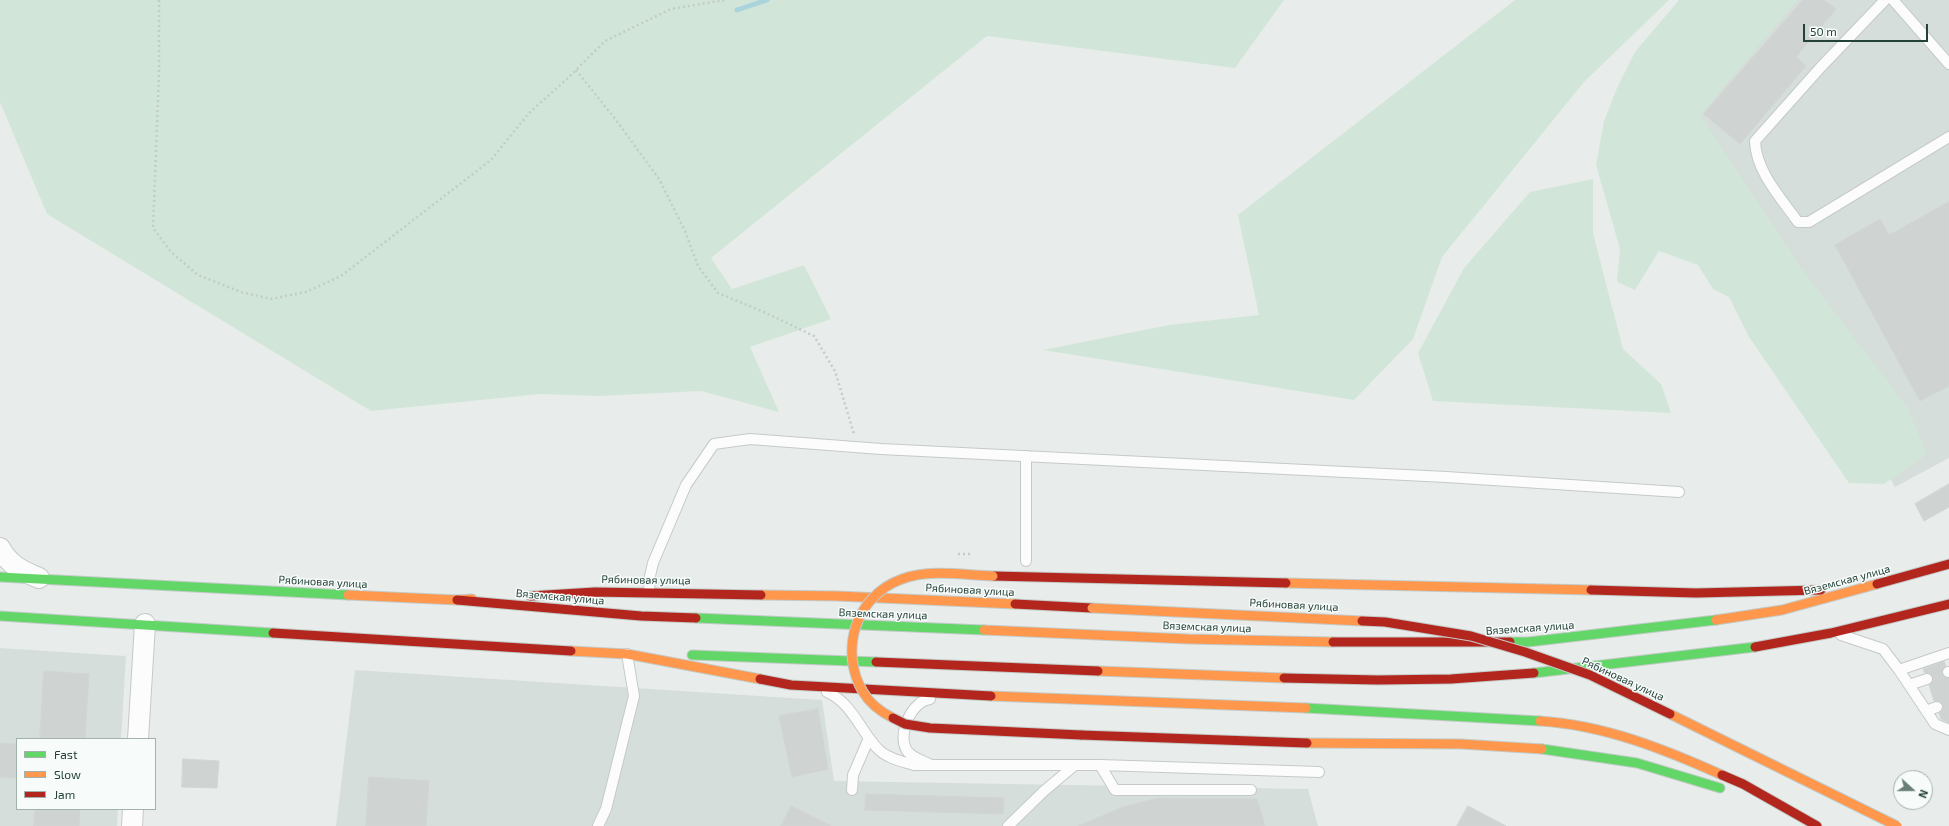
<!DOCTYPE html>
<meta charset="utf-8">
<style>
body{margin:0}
#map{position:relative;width:1949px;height:826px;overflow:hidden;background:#e8edeb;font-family:"Exo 2",sans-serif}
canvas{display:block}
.legend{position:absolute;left:16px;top:738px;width:140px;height:72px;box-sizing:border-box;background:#f7fbf9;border:1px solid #a3b1ad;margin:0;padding:5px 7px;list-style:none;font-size:12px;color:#24423a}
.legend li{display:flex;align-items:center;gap:8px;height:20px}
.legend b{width:20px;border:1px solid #a3b1ad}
.north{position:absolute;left:1893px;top:770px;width:40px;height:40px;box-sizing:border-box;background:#f7fbf9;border:1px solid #a3b1ad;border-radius:50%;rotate:111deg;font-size:11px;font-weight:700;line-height:16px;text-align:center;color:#24423a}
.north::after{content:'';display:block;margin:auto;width:14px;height:18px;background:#697e78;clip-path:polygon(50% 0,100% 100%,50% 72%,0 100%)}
.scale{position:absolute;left:1803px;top:24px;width:125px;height:18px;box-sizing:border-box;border:2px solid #24423a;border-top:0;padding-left:5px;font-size:12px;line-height:14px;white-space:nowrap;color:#24423a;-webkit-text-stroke:3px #f7fbf9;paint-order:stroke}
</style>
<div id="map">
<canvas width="1949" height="826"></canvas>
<ul class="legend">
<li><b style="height:5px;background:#63d668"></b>Fast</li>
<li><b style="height:5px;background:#ff974d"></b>Slow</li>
<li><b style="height:5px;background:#b3261e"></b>Jam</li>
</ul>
<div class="north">N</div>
<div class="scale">50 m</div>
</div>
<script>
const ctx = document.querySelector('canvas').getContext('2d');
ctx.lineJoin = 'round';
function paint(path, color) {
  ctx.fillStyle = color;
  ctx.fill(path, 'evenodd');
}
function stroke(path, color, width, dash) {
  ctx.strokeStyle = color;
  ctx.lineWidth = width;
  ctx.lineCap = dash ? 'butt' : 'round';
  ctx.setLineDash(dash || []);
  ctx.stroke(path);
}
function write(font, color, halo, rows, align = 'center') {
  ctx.font = font + ' "Exo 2",sans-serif';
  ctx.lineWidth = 3;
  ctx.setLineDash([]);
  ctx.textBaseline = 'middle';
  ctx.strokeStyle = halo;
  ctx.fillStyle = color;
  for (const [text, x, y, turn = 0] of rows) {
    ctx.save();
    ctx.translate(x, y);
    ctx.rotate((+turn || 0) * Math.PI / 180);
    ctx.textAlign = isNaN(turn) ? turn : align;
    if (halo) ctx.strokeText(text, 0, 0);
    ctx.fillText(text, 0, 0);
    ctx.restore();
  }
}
const built = new Path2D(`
 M1767,0H1949V458L1895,487L1682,112Z
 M0,648L126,656L121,739H17V809H118L117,826H0Z
 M355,670L822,700L834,781L1308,789L1318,826H336Z`);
const green = new Path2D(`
 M0,0H1284L1235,68L987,36L711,258L732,289L804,265L831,319L750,347L779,412L701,391L598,396L540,394L371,411L47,214L0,102Z
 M1515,0H1669L1584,82L1442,257L1413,339L1354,400L1043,350L1169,325L1259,315L1238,215Z
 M1679,0H1797L1700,115L1800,267L1907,407L1927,454L1884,484L1849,483L1749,337L1729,297L1713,289L1698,265L1659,251L1635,290L1617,282L1620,249L1596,165L1604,121L1617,88L1635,52Z
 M1593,179V233L1623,349L1661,384L1671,413L1433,401L1418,353L1464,268L1530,192Z`);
const stream = new Path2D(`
 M737,10L767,0`);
const building = new Path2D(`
 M1803,0H1824L1836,9L1796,57L1806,66L1740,144L1704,114Z
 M1949,202V386L1920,401L1835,245L1880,219L1889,235Z
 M1949,484V507L1924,521L1915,504Z
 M1944,661L1946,666L1942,672L1944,677L1949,678V723L1941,719L1939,713L1942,711L1943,705L1941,702L1934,701L1929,685L1933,681V677L1929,673H1925L1923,669Z
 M44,671L89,674L85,739H40Z
 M818,709L828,769L792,777L779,716Z
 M0,743L17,744V778L0,777Z
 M183,759L219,761L217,788L182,787Z
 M369,777L429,781L426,826H366Z
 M866,794L1004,798L1003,814L865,810Z
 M1158,798L1257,799L1265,826H1078L1123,807Z
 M791,806L831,826H781Z
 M1468,806L1506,826H1457Z
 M35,809H80L79,826H34Z`);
const path = new Path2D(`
 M159,0V73L153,228L171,252L198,275L241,292L271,299L306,292L341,276L491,160L529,113L568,78L605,41L671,9L725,0
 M576,70L616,120L659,179L685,231L698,266L718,293L764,312L814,336L835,371L854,434
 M958,554H971`);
const lane = new Path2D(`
 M1885,0L1820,68L1755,141C1756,172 1781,198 1798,222H1809L1949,137
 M1893,0L1949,64
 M1026,561V456
 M649,592L650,576L653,563L686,485L714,444L750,439L881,449L1446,477L1679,492
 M1841,635L1883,649L1899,670L1935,724L1949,730
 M1899,670L1949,653
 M1948,672H1949
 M1909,685L1927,679
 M827,692C852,703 860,730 877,748C886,758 901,761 914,765H1100L1319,772
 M1926,711L1937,707
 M929,764C921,760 910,757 906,749C899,735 908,713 919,704C922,701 927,700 930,699
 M1100,765L1115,790H1251
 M852,790L853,775L869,738
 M598,826L606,809L634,696L627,654
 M1008,826L1044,791L1075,765`);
const street = new Path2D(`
 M0,548C9,565 22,571 39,578
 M138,739L145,624
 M132,826L133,809`);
const fast = new Path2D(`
 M0,577L348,595
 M0,616L273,633
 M696,618L984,630
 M1510,642H1528L1716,620
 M692,655L876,662
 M1534,673L1755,647
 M1306,708L1540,721
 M1542,749L1637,763L1720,788`);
const slow = new Path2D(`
 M1286,583L1591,590
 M348,595L457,600L472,599
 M761,595L837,596L1015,604
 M1716,620L1782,610L1877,584
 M984,630L1188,639L1333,642
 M571,651L627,654L760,679
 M1098,671L1284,678
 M991,696L1306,708
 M1540,721C1604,725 1664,749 1722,775
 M1307,743L1461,744L1542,749`);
const jam = new Path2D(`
 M993,576L1286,583
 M1877,584L1949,564
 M1591,590L1696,593L1821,590
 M530,596L595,592L761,595
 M457,600L641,616L696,618
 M1015,604L1092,608
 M273,633L571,651
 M1333,642H1510
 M1755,647L1831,633L1949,604
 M876,662L1098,671
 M1284,678L1378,680L1451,679L1534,673
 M760,679L791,685L991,696
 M1081,735L1307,743
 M1722,775L1743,784L1817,826`);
const slowBridge = new Path2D(`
 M1092,608L1362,621
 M1670,714L1897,826
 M893,718C881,712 870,704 863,692C839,651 855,596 902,579C930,569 963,575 993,576`);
const jamBridge = new Path2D(`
 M1362,621L1385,622L1471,636L1525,652L1590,675L1670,714
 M893,718L905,724L930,728L1081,735`);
const streetNames = [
 ["Рябиновая улица",646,580,1],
 ["Вяземская улица",1847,580,-15],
 ["Рябиновая улица",323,582,3],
 ["Рябиновая улица",970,590,3],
 ["Вяземская улица",560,597,5],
 ["Рябиновая улица",1294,605,3],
 ["Вяземская улица",883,614,2],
 ["Вяземская улица",1207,627,2],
 ["Вяземская улица",1530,628,-4],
 ["Рябиновая улица",1623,679,25]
];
paint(built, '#d6dedb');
paint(green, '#d1e6d8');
stroke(stream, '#a9d4db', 5);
paint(building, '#cfd4d2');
stroke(building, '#d1d6d4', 1);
stroke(lane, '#c5cac8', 12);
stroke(street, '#c5cac8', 22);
stroke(fast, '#c3cbc8', 11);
stroke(slow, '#c3cbc8', 11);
stroke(jam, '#c3cbc8', 11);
stroke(path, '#c3ccca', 2.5, [2, 3]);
stroke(lane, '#fcfcfc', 10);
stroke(street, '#fcfcfc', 20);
stroke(fast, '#63d668', 9);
stroke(slow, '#ff974d', 9);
stroke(jam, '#b3261e', 9);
stroke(slowBridge, '#c3cbc8', 11, []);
stroke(jamBridge, '#c3cbc8', 11, []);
stroke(slowBridge, '#ff974d', 9);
stroke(jamBridge, '#b3261e', 9);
write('11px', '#24423a', '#f7fbf9', streetNames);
</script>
